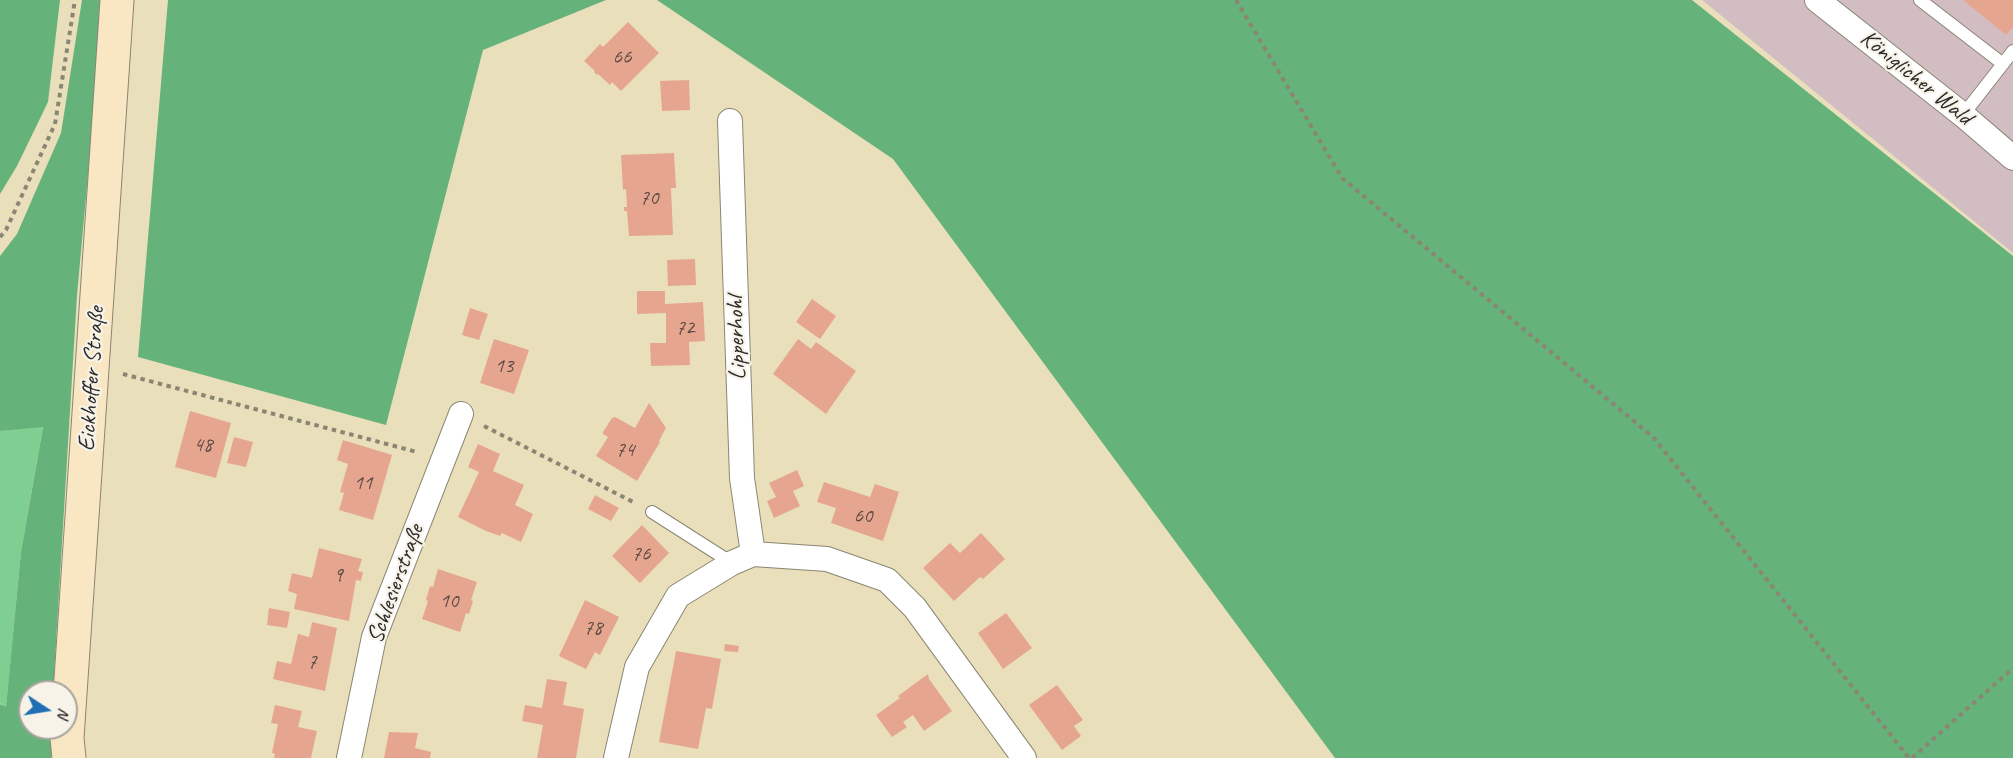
<!DOCTYPE html>
<meta charset="utf-8">
<style>
body{margin:0}
#map{position:relative;width:2013px;height:758px;overflow:hidden;background:#e9e0bb;font-family:Caveat,sans-serif}
canvas{display:block}
.north{position:absolute;left:18px;top:680px;width:60px;height:60px;box-sizing:border-box;background:#f7f3e8;border:2px solid #a5a39c;border-radius:50%;rotate:102deg;font-size:16px;font-weight:700;line-height:24px;text-align:center;color:#2b2b2b}
.north::after{content:'';display:block;margin:auto;width:21px;height:27px;background:#1f6fb2;clip-path:polygon(50% 0,100% 100%,50% 72%,0 100%)}
</style>
<div id="map">
<canvas width="2013" height="758"></canvas>
<div class="north">N</div>
</div>
<script>
const ctx = document.querySelector('canvas').getContext('2d');
ctx.lineJoin = 'round';
function paint(path, color) {
  ctx.fillStyle = color;
  ctx.fill(path, 'evenodd');
}
function stroke(path, color, width, dash) {
  ctx.strokeStyle = color;
  ctx.lineWidth = width;
  ctx.lineCap = dash ? 'butt' : 'round';
  ctx.setLineDash(dash || []);
  ctx.stroke(path);
}
function write(font, color, halo, rows, align = 'center') {
  ctx.font = font + ' Caveat,sans-serif';
  ctx.lineWidth = 4.5;
  ctx.setLineDash([]);
  ctx.textBaseline = 'middle';
  ctx.strokeStyle = halo;
  ctx.fillStyle = color;
  for (const [text, x, y, turn = 0] of rows) {
    ctx.save();
    ctx.translate(x, y);
    ctx.rotate((+turn || 0) * Math.PI / 180);
    ctx.textAlign = isNaN(turn) ? turn : align;
    if (halo) ctx.strokeText(text, 0, 0);
    ctx.fillText(text, 0, 0);
    ctx.restore();
  }
}
const industrial = new Path2D(`
 M1702,0H2013V253Z`);
const green = new Path2D(`
 M43,426L21,552L6,708L0,703V431Z`);
const forest = new Path2D(`
 M0,0H60L48,102L17,166L0,194Z
 M82,0H104L77,295L53,692H30V728H51V758H0V704L6,707L21,552L43,427L0,431V256L17,234L61,133Z
 M168,0H606L483,50L386,425L138,357Z
 M657,0H1692L2013,256V758H1335L893,159Z`);
const building = new Path2D(`
 M1963,0H2013V27L2006,35Z
 M628,22L659,53L621,91L612,82L610,85L598,74L597,75L594,72L595,71L584,61L600,44L603,47Z
 M689,80L690,110L662,111L660,81Z
 M674,153L676,188H671L673,235L629,236L627,211H624V207H627L626,189L623,190L621,155Z
 M695,259L696,285L668,286L667,260Z
 M637,291H665V304L703,302L705,341L689,342L690,365L651,366L650,343H666V313L637,314Z
 M812,299L836,316L820,339L796,322Z
 M470,308L488,314L479,340L462,335Z
 M494,339L529,350L514,394L480,383Z
 M798,339L811,349L816,342L856,371L826,414L773,374Z
 M649,403L666,428L659,441L660,442L637,481L596,456L608,437L603,434V432L612,418L615,417L635,428Z
 M190,411L231,423L216,478L175,467Z
 M234,437L253,442L246,467L227,463Z
 M343,440L392,455L373,520L339,510L344,493L340,492L348,464L337,460Z
 M478,444L500,454L493,471L524,485L515,505L533,514L521,542L502,533L500,536L486,531L458,517L479,472L468,467Z
 M797,470L804,486L793,491L800,506L774,518L767,501L776,497L769,483Z
 M824,482L870,497L875,484L899,492L883,541L831,523L836,508L817,502Z
 M595,495L619,508L611,521L588,509Z
 M642,525L669,553L640,583L612,556Z
 M981,533L1005,559L983,579L980,577L954,601L923,568L950,543L960,553Z
 M319,548L362,559L358,571L363,572L361,581L356,580L349,621L294,609L297,594L288,591L292,573L312,578Z
 M438,569L477,582L471,600L473,601L469,614L466,613L460,632L422,619L428,601L426,600L430,586L433,587Z
 M585,600L619,617L600,655L595,652L586,669L559,656Z
 M269,608L290,612L287,628L267,625Z
 M1006,613L1032,648L1003,669L978,633Z
 M312,622L337,628L325,691L273,679L277,661L291,664L298,634L309,637Z
 M725,644L739,646L738,652L724,651Z
 M676,651L721,659L712,709L706,708L698,749L659,742Z
 M928,674L929,679L952,711L924,731L913,715L903,722L907,727L892,737L876,715L900,698L898,696Z
 M547,679L567,682L563,705L584,709L576,758H537L543,725L522,721L525,705L542,708Z
 M1057,685L1083,720L1074,726L1081,736L1062,750L1029,705Z
 M275,705L302,711L298,727L317,731L311,758H274L275,754L272,753L278,724L271,723Z
 M389,732L418,733L415,748L431,752L430,758H384Z`);
const path = new Path2D(`
 M1236,0L1342,178L1653,437L1909,758
 M0,237L6,230L55,124L75,0
 M123,374L417,452
 M484,426L635,503
 M1912,758L2013,668`);
const service = new Path2D(`
 M1920,0L2003,64
 M1963,115L2013,51
 M652,512L732,563`);
const minor = new Path2D(`
 M1817,0L1963,115L2013,158
 M730,121L742,478L753,554
 M349,758L374,637L461,414
 M616,758L637,667L678,596L732,563L753,554L827,559L887,580L915,608L1024,758`);
const secondary = new Path2D(`
 M69,758L67,738L117,0`);
const numberNames = [
 ["66",622,57],
 ["70",649,198],
 ["72",685,328],
 ["13",504,366],
 ["48",203,445],
 ["74",625,450],
 ["11",363,483],
 ["60",863,516],
 ["76",641,554],
 ["9",338,575],
 ["10",449,601],
 ["78",593,628],
 ["7",312,662]
];
const streetNames = [
 ["Königlicher Wald",1916,78,39],
 ["Lipperhohl",737,338,-92],
 ["Eickhoffer Straße",92,379,-86],
 ["Schlesierstraße",396,584,-70]
];
paint(industrial, '#d2bec2');
paint(green, '#7ecf91');
paint(forest, '#66b27b');
paint(building, '#e6a58f');
stroke(service, '#8a8673', 14);
stroke(minor, '#8a8673', 26);
stroke(secondary, '#8a8673', 35);
stroke(path, '#8a8673', 4, [4.5, 4.5]);
stroke(service, '#fff', 12);
stroke(minor, '#fff', 24);
stroke(secondary, '#f9e7c3', 33);
write('21px', '#5a4a44', null, numberNames);
write('24px', '#2b2b2b', '#f7f3e8', streetNames);
</script>
